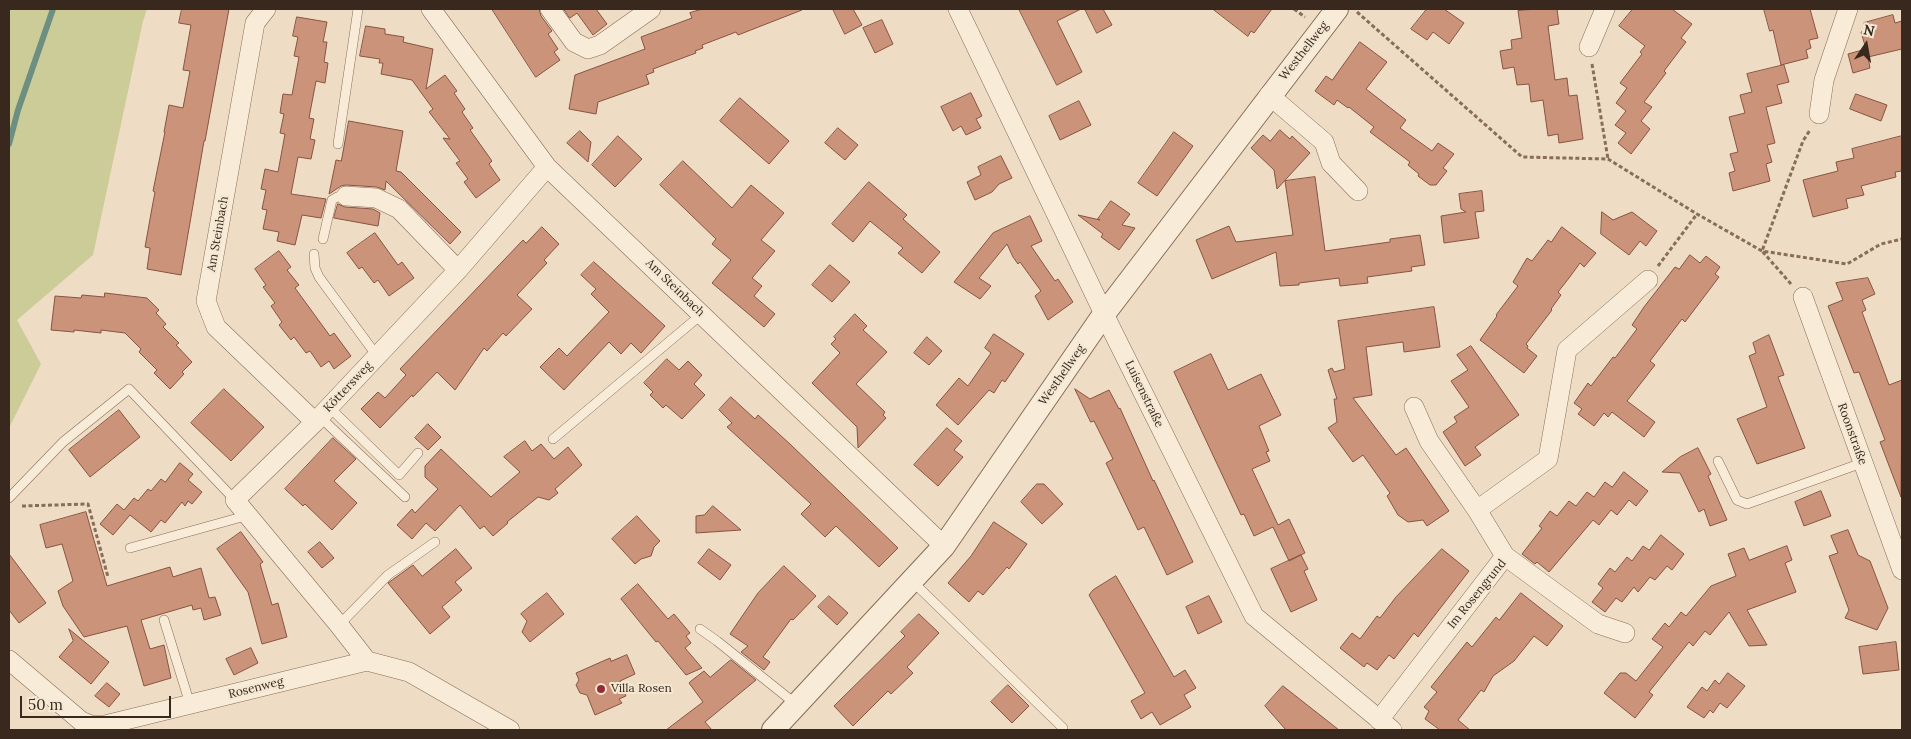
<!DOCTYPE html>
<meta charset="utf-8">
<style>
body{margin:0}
#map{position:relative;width:1911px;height:739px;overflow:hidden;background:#eedcc4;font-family:Lora,serif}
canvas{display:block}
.frame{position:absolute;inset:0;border:10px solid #38281e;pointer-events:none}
.north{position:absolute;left:1841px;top:20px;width:50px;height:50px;-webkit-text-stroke:4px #f5e8d3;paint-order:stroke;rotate:12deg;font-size:14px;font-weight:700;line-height:20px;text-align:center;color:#38281e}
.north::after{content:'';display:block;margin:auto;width:18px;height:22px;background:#38281e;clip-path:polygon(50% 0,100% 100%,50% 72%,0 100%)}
.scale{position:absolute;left:20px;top:696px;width:151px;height:22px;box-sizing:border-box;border:2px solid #38281e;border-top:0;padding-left:6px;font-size:15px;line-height:18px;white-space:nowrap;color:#38281e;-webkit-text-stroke:4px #f5e8d3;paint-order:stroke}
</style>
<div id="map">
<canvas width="1911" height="739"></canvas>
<div class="frame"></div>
<div class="north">N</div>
<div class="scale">50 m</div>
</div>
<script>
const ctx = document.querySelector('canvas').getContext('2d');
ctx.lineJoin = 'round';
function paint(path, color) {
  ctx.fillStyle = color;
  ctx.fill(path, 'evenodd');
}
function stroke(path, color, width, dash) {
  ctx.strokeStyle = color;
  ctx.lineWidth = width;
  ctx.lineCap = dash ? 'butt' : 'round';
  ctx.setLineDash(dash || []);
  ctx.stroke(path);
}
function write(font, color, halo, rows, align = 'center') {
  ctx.font = font + ' Lora,serif';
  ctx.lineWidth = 4;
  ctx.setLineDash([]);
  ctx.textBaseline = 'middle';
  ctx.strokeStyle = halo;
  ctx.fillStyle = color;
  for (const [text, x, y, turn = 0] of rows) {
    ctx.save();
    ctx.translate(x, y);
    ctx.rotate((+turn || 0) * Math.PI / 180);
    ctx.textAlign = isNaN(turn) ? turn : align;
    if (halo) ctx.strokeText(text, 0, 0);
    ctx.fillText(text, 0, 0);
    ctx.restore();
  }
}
const green = new Path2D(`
 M9,9H147L143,21L93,255L17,320L41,364L9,428Z`);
const stream = new Path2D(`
 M9,144L18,110L53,9`);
const building = new Path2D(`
 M182,9H229L205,141H204L181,275L147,269L150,248L145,247L152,208L155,192L153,191L165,132H164L169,105L183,108L190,71L183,70L191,25L179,23Z
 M492,9H539L541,16L552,31L548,34L558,49L554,52L560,60L536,77Z
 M564,9H596L607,24L593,35L577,13L570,18Z
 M703,9H802V10L738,35L736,32L702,45L703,48L695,51L696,53L653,69L654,72L646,75L649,84L598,102L596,114L569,109L575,75L645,49L641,37L692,18L690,13Z
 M833,9H853L862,25L845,34Z
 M1019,9H1081L1057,21L1082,72L1057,85Z
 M1085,9H1103L1112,25L1097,33Z
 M1213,9H1272L1254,33L1251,31L1248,36Z
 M1427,9H1444L1464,23L1449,44L1433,32L1427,40L1411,29Z
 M1537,9H1557L1559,24L1548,26L1555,80L1567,78L1569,96L1577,95L1583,139L1559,143L1558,134L1548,136L1543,100L1531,102L1529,84L1517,85L1514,67L1503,69L1500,51L1512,49L1511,40L1522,38L1518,11Z
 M1633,9H1672L1692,24L1681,38L1686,42L1664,71L1666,73L1644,102L1652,107L1641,121L1650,129L1631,154L1618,143L1626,133L1615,125L1626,111L1616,103L1627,88L1620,83L1642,54L1640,52L1645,46L1619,26Z
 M1764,9H1810L1818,38L1809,40L1811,48L1806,50L1808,58L1781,65L1773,30L1770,31Z
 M1893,15L1895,23L1902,21V49L1868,57L1870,68L1853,73L1848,54L1866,49L1861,32L1866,31L1864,23Z
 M297,17L327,22L323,42H327L324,62L328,63L325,83L316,81L309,118L314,119L310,139L315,140L311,159L298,157L291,194L326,199L321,218L302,215L295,245L277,241L279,232L263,229L267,210L262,209L266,190L261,189L265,169L278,172L285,134L280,133L284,114L280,113L283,94L292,95L299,57L294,56L298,37L293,36Z
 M882,20L893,44L875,53L863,28Z
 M366,26L385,29V34L404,37L403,42L433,49L426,89L445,75L457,91L454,93L465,109L462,112L473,128L470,130L492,161L489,164L500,180L476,198L464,182L468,179L456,163L460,161L443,138L450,139L429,112L433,109L412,80L381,74L383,63H379L380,59L360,56Z
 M1360,42L1387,62L1366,89L1406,120L1400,128L1432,151L1438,143L1454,154L1443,168L1447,171L1436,185H1430L1418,176L1419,174L1408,165L1410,162L1370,132L1374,127L1349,107L1348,108L1337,100L1334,105L1315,91L1326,76L1332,80Z
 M1784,65L1789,82L1777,85L1782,103L1766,107L1775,143L1767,145L1772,162L1766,164L1770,181L1733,191L1729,173L1735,171L1730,154L1738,152L1729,117L1745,113L1740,95L1752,92L1747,74Z
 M971,93L982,116L976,119L981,128L966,135L961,126L953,131L941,107Z
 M1856,94L1887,105L1881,121L1850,109Z
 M740,98L789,141L769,164L720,121Z
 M1079,101L1091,125L1060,140L1049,116Z
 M349,121L403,131L396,171L401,172L461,232L450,244L386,181L385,190L377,187L346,185L341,186L329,194L336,160L341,161Z
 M838,128L858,145L845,160L825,143Z
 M1280,130L1290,139L1292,136L1310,153L1277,189L1274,170L1251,148L1263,135L1270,141Z
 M580,131L591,142L588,162L567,143Z
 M1174,132L1193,146L1157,196L1138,183Z
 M618,136L642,159L615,187L592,165Z
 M1902,136V171L1895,172L1896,177L1861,186L1864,195L1846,199L1848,208L1813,217L1803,180L1838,171L1836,162L1854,158L1852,149Z
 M1001,156L1012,178L999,184L992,192L975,200L967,182L981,175L978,167Z
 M683,161L732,208L751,185L784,213L761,240L775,251L752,278L762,286L754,296L775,314L764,327L712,283L731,260L712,244L716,239L660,185Z
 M1315,177L1325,251L1390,242V239L1420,235L1425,265L1411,267L1412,271L1367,277L1368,283L1340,286L1339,278L1299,283V285L1280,286L1276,252L1212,279L1196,240L1229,226L1236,242L1293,235L1285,181Z
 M869,182L907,215L903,219L940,252L922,273L898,253L903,248L870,221L853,242L832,224Z
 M1482,191L1484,211L1475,212L1479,238L1444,243L1441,216L1466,212L1461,209L1459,194Z
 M1111,201L1130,214L1122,225L1135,228L1119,250L1101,237L1103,234L1078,215L1100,220L1098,219Z
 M338,204L345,207L373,209L380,213L378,226L334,218Z
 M1602,212L1613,220L1632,212L1657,231L1646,246L1640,241L1629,255L1601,234Z
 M1030,216L1042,241L1031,246L1055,281L1058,279L1073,302L1048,320L1035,296L1041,291L1020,262L1018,264L1013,257L1007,244L979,278L991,286L980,299L954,282L993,233Z
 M542,227L559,244L544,260L547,263L517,295L532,309L506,336L503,333L487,351L484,348L455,390L437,372L413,397L412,395L380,428L361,409L378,392L385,398L406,375L400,369L523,240L526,243Z
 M1562,227L1596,253L1584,267L1580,263L1569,278L1558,292L1561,295L1551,309L1552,310L1526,344L1528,346L1527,348L1537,356L1524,373L1480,340L1497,316L1496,315L1518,286L1513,282L1527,258L1532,261L1548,240L1551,242Z
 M375,233L398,265L402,262L414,278L389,296L378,280L374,283L362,267L359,269L347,253Z
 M279,251L291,267L287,270L299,285L295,288L330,336L334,333L351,356L334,369L329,361L321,367L310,351L306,353L294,337L291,340L279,325L282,322L271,306L275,303L263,287L266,285L255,269Z
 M1690,255L1700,263L1706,256L1720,267L1715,274L1719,277L1685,322L1682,319L1650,361L1655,365L1627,401L1655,422L1644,437L1612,412L1608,417L1604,413L1594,426L1578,414L1582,409L1574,403L1588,383L1591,386L1613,357L1615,358L1637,329L1632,325L1644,307L1675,267L1679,269Z
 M594,262L665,326L641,353L631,343L621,354L609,342L564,390L540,367L559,348L567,356L609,312L591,294L596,289L581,275Z
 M830,265L850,282L832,302L812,285Z
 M1868,278L1875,294L1862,300L1866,310L1862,312L1889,385L1902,380L1901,497L1880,442L1885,440L1859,372L1854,373L1828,306L1843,300L1836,283Z
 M105,293L147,298L159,310L156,313L166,324L163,327L179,343L176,345L192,362L182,372L184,374L170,389L154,373L157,370L139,352L141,349L125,333L101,330V333L74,330V332L51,330L55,296L81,298L82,295L104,297Z
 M1434,307L1440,347L1404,352L1403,342L1366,347L1372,395L1353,398L1396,455L1406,448L1449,511L1427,526L1423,520L1408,522L1398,515L1387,496L1390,493L1363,455L1353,462L1328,428L1337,422L1334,399H1337L1328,370L1332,368L1334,372L1345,369L1338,321Z
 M855,314L867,326L863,330L887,352L856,384L885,412L883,415L886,418L858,448L857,427L812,383L840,353L831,344L836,339L834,337Z
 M994,334L1024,354L1005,382L1002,380L994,393L989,390L958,425L936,405L959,378L968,386L991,353L985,348Z
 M1769,335L1784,375L1778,377L1805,448L1757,464L1737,419L1767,407L1749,356L1756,353L1753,343Z
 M927,337L942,351L929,365L914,353Z
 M1471,346L1519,415L1475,447L1481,455L1465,466L1443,432L1457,422L1454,417L1469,407L1451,381L1468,370L1457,355Z
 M1211,354L1228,390L1261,374L1281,415L1259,426L1269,451L1266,452L1270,461L1252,469L1278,525L1289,519L1305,553L1289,561L1273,527L1254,536L1244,514L1241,515L1174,372Z
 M667,359L679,370L688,361L702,375L694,384L705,395L682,419L666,405L663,408L650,395L653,392L644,383Z
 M224,389L264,427L231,461L191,423Z
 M1075,389L1090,399L1109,390L1119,409L1120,408L1153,481L1154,480L1193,562L1167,575L1144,527L1138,530L1106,463L1113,459L1094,421L1091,422Z
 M731,397L755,419L758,415L790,444L898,548L879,567L836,526L825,537L801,514L811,504L727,427L732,423L719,410Z
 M119,410L140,437L90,477L69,450Z
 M428,424L441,437L428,450L415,438Z
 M947,428L962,441L954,450L963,457L938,486L914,465Z
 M333,438L356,459L334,481L357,503L332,530L305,504L303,506L285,489Z
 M525,441L532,451L541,444L554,459L568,447L582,465L555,489L558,493L549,500L538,497L507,522L508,523L493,536L484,526L480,529L460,505L435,531L426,523L412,539L397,525L412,509L415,513L438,489L425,477V466L441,449L491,497L520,472L504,457Z
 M1698,448L1711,474L1708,476L1727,520L1710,526L1704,509L1699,512L1680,473L1662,472L1680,457Z
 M180,463L193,474L188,480L202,492L192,504L188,501L185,506L182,502L165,523L161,520L151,532L130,515L113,535L100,524L117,504L124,510L134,498L138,501L148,489L151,491L161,479L165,482Z
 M1624,472L1648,491L1636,506L1629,500L1617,515L1611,510L1599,525L1593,520L1549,572L1537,562L1535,564L1522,554L1542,528L1539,526L1550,511L1557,516L1569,501L1576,506L1587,492L1594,497L1605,482L1612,487Z
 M1037,484H1044L1063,504L1042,524L1021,502Z
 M1821,491L1831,516L1804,526L1795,502Z
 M713,506L741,530L696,533V516L704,515Z
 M86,512L107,586L170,567L173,577L201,568L209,598L215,597L221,615L204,620L201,608L193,610L192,605L141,620L150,649L164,645L171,678L144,686L127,626L84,637L63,606L58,591L73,581L62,544L46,548L40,525Z
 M637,516L660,541L654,547L651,556L641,559L635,564L612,539Z
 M994,522L1027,544L1009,569L1007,567L983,595L978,591L969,602L948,583L971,556Z
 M1848,530L1858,555L1870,561L1888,608L1877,630L1845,618L1849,610L1829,556L1838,553L1831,536Z
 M241,532L263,562L260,564L272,605L278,603L287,637L262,644L248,592L217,549Z
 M1661,535L1684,554L1672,570L1667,566L1655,580L1650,577L1638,592L1634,587L1622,602L1616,598L1605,612L1592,602L1603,588L1598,584L1610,568L1615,572L1627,557L1632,561L1643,546L1649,550Z
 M320,542L334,558L322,568L308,552Z
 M1787,546L1792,560L1785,563L1796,592L1747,610L1767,645L1749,646L1729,612L1710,635L1705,631L1693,646L1689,642L1649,692L1653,695L1635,718L1604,693L1620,673H1626L1636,681L1663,647L1652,639L1665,623L1669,627L1681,612L1686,616L1711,586L1736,576L1728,554L1744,548L1749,560Z
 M456,549L472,568L455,582L462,590L442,607L450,617L430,634L388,583L413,565L422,576Z
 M709,549L731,565L720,580L698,563Z
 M1442,549L1469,571L1418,637L1414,633L1394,659L1389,655L1377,670L1367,663L1364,667L1340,648L1352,633L1360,639L1377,616L1380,618L1396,597Z
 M9,554L46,603L19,623L9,610Z
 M1301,555L1308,569L1304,571L1317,600L1291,612L1271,569Z
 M784,566L816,596L793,620L791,619L763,657L770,662L764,670L741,652L748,646L730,634L758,593Z
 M1116,576L1174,677L1185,670L1196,688L1184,695L1191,707L1160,725L1152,712L1141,719L1131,701L1145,693L1089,595L1093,590Z
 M638,584L668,619L674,614L690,633L686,636L691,643L685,648L702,668L686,675L658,641L656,642L621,599Z
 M547,593L564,614L530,642L522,632L527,621L521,614Z
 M1521,593L1563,626L1547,646L1534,636L1514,661L1493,676L1484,692L1481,690L1458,720L1470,730H1440L1425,719L1429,711L1424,707L1437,692L1431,687L1467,642L1472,647L1496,617L1499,620Z
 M829,596L848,613L837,625L818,607Z
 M1209,596L1222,622L1198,634L1186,607Z
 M919,614L939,633L907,667L913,673L891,694L888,691L853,726L834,706L905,636L901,632Z
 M69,629L109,662L91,684L59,657L73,641Z
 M1896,642L1899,670L1863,674L1859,647Z
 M251,648L258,663L234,675L226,659Z
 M627,655L635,674L620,681L626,696L619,699L622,703L595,715L587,695L580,693L576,685L579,680L576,673L610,658L611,661Z
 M731,660L756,680L705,722L712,730H666L703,702L689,683L691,681L704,671L710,677Z
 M1728,673L1745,686L1727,708L1720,703L1713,713L1710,710L1704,718L1687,707L1702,687L1707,691L1715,680L1719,684Z
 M107,683L120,694L109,707L95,696Z
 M1008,685L1029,706L1012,723L991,702Z
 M1283,686L1339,730H1286L1265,706Z`);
const path = new Path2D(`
 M1294,9L1305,17
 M1357,12L1522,157L1608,159L1697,214L1762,251L1847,264L1881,244L1902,239
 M1592,64L1608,159
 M1658,266L1697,214
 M1791,284L1762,251L1803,141L1810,130
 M22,506L88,504L108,577`);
const service = new Path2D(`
 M338,144L358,9
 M323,239L332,200L337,197L346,196
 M314,254L315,268L319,277L377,356
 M329,407L399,475L418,453
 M320,417L405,497
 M553,439L702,314
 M1718,461L1737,500L1747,504L1862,463
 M9,498L63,442L129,389L235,500
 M130,548L249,515
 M912,581L1063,728
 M164,620L190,704
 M339,625L388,575L435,542
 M700,629L717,641L797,705`);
const minor = new Path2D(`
 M266,9L255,23L206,301L216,327L315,422
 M431,9L547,167L944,546
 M550,9L574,42L588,49L600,45L651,9
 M958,9L1104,314L1254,616L1392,730
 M1589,47L1605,9
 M1269,95L1324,142L1331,163L1358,191
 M1819,114L1824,80L1848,9
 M346,196L376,198L399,209L458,270
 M1803,297L1902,570
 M1414,407L1429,441L1477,510
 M1505,556L1477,510L1548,459L1567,350L1648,280
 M9,660L81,721L91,725H105L367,661L409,672L510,730
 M367,661L339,625L235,500L315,422L458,270L547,167
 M1379,720L1505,556L1598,624L1625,633`);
const tertiary = new Path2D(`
 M773,730L944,546L1104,314L1337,9`);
const markers = [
 [601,689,5,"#962b38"]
];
const streetNames = [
 ["Westhellweg",1304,51,-52],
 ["Am Steinbach",218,234,-80],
 ["Am Steinbach",675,288,44],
 ["Westhellweg",1062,375,-55],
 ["Köttersweg",348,387,-47],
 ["Luisenstraße",1144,394,64],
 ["Roonstraße",1852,434,70],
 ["Im Rosengrund",1477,594,-51],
 ["Rosenweg",256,688,-14]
];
const poiNames = [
 ["Villa Rosen",611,689]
];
paint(green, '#cbcc97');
stroke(stream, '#6c8f82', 6);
paint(building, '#cb937a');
stroke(building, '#875440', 1);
stroke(service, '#886d5a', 10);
stroke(minor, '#886d5a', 20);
stroke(tertiary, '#886d5a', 24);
stroke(path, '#886d5a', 3, [4, 2.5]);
stroke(service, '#f8ebd7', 9);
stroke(minor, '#f8ebd7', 19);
stroke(tertiary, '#f8ebd7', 22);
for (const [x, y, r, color] of markers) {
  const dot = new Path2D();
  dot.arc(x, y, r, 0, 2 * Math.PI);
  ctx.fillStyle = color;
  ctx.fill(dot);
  stroke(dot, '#f5e8d3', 2);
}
write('12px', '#38281e', '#f5e8d3', streetNames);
write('12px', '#38281e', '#f5e8d3', poiNames, 'left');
</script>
